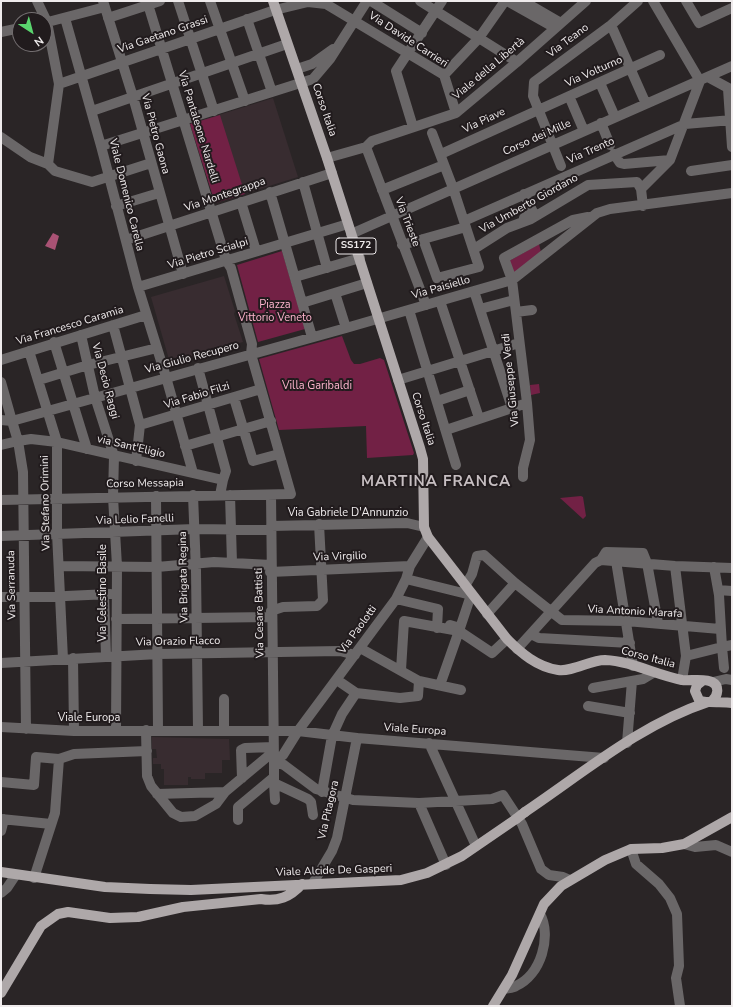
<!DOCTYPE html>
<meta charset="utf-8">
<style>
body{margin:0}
#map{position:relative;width:733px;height:1007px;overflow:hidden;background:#2a2526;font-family:"Nunito Sans",sans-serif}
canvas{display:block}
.frame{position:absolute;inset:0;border:2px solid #efebec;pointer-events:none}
.north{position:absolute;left:12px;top:12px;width:40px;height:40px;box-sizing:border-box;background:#211b1d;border:1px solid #736e70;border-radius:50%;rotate:144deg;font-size:11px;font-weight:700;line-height:16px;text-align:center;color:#efebec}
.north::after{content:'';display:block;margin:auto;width:14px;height:18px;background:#5ad56e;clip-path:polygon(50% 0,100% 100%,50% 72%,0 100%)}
</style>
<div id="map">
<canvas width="733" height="1007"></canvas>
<div class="frame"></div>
<div class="north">N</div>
</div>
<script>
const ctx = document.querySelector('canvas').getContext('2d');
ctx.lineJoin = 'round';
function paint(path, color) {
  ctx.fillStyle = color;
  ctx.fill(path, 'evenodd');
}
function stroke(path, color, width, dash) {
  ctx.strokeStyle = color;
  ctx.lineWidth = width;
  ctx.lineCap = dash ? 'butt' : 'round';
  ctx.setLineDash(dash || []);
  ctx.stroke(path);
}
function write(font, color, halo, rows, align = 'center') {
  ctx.font = font + ' "Nunito Sans",sans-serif';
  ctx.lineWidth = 4;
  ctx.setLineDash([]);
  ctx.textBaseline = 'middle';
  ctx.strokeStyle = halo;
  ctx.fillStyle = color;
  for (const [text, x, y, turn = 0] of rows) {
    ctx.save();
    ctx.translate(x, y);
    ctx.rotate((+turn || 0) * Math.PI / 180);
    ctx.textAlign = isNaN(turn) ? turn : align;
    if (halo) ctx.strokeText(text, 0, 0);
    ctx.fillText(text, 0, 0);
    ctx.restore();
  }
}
const built = new Path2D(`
 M273,98L298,177L215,203L190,124Z
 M224,276L235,311L234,314L243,342L170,363L151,297Z
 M152,737L229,739L230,760H222V773H205V779H191V777H188V785H164V769H161V764H153V758H157L156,749H152Z`);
const green = new Path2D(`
 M220,115L245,194L215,203L190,124Z
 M539,244L541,252L514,273L509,261Z
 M282,251L305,329L258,342L237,265Z
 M342,336L351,360L354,364H360L380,358L384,360L414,453L413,455L367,458L366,426L279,430L259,359Z
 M539,384L540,393L531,395L530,385Z
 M581,496L583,497L586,516L583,519L560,498Z`);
const water = new Path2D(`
 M53,233L59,236L55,250L45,246Z`);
const minor = new Path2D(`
 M37,1L47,22L59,84L48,164
 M103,1L133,97L183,274
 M178,1L214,111
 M210,1L245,101
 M371,1L422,33
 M420,1L517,62
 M507,1L555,28
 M523,1L561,23
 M653,1L700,81
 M686,1L699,23L732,8
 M65,18L101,146L138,287L166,377L193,473
 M108,18L160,1
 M247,19L272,92
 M44,23L105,7
 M611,25L646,104
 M1,32L20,28
 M297,69L312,64L333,49
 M444,75L479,38L505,1
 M708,77L732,90
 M600,83L615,117
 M59,84L275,10L308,2L326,4L444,75L456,113
 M728,89L732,147
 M569,96L584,131
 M92,111L287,44
 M601,123L610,145
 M413,127L396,71L442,1
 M1,137L30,157L48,164L55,171L92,182L151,163
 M101,146L313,79L330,59L367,1
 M366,147L426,305
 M441,154L660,55
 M614,154L620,163L624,164L670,160L700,81
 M327,158L366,147L372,141L456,113L517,62L586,1
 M561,166L533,96L534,82L611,25L638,1
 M691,171L732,165
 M303,182L327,268
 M641,189L670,160
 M382,190L444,165
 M270,192L312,337
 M241,202L256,251
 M116,206L159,193
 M524,218L533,212L524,194
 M464,221L685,124L732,120
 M351,234L732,66
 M423,239L437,278L479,267L453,188L432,133
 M126,240L332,173
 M402,245L466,227
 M474,249L507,228L531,219L588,185L637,182L641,189L643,206
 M295,277L360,258
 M138,287L348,224
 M474,291L512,408
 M335,293L346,328
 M440,301L479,418
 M302,303L367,283
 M480,309L514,300
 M409,310L456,465
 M516,312L532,310
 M113,325L140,425L136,461
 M81,335L95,397L114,456L113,497L117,566L116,731
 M54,342L87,449
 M29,351L57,442V533L63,659
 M1,360L146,315
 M198,368L226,471L223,480
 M39,380L88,365L157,348
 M398,380L519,343
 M1,382L12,421L346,328L512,280L597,213L610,209L732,193
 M234,398L253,461L279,454
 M437,401L470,390
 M1,420L12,421L18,441L1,445
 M140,425L261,389
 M446,430L527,403
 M185,446L271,421
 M523,477V468L530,440L527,403L512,280L504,258L573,220L588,217
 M193,495L196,571L198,730
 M230,495L232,563
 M271,495L274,761L284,765L316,789L353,800L419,803L492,799L503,795L522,824L541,869L549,875L563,877L570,880
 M156,496L158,730
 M1,500L291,494L251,354L252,344L231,268L226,260L147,1
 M271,526L407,523L424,527
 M1,536L195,529L270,530
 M601,560L606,552L643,553L647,563L658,623
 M616,561L633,666
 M59,566L157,567L214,562L271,565
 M675,566L686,656L682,680
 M270,572L410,566
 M406,579L471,595L460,628L450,625
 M465,586L472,574L477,556L484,555L515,583L562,620L626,621L720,629
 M718,590L732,591
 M104,594L106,656
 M66,596L110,594
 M1,597H60
 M396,599L438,609L437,628
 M271,611L283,607L317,606L323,600L319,524
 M487,614L515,583
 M116,619L271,617
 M531,634L539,638L630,643
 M360,648L419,681L461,690
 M517,649L595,563L601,560L675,566L732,568
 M686,656L722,647L719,595L714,567
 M73,658L74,731
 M1,663L158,654L340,651L355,655
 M724,668L722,647L732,645
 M401,670L404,621L459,631L492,653L507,639
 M337,680L356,693L400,698L418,696L419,681
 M713,682L726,679L732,680
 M440,685L459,631
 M593,688L643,679L653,673
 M224,699V730
 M588,706L630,713
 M1,727L74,731H298L357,738L604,758
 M26,729L23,472L18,441L31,439L57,442L223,480L220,495
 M146,730L147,776L151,786L173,813L181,817L195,816L216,804L225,792L273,752
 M429,743L476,846
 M627,743L632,681
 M274,777V783L308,799L311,802L313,815
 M242,778L241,750L245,748L273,747
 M1,782L34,785L36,757L59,759L74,754L147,751
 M274,783L275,800
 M322,792L332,736L342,714L356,693
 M157,794L225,792
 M419,803L446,865
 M1,819L51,824
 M238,820V807L274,777V761L283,755L298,731L396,599L406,579L410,566L428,537
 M1,831L4,819
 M684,844L695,847L716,845L732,852
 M631,849L636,864L659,884L670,898L677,914L679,966L676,978L680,1006
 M34,878L55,813L59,759
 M313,883L332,851L337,838L357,738
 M1,893L7,888L15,876
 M504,989C508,988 513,988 516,986C541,975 552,936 540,914`);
const major = new Path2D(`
 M273,1L327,158L420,448L423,459L424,527L428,537L507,639C521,653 537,667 558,670C573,672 590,660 605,660C631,661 656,675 682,680C689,681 706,678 712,682C720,686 718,696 712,701
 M702,681L697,685L695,691L699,700C706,704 722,701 732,703
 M525,812C583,773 641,724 708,702
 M1,872L105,887L150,889L191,890L401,880L427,873L462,856L516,819
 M1,993L41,926L58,914L68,912L110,918L138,917L183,907L261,899C278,902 290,897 302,884
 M493,1006L512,975L544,904L561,886L605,860L631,849L662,848L684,844L732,817`);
const majorBridge = new Path2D(`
 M516,819L525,812`);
const shields = [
 [356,246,40]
];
const shieldNames = [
 ["SS172",356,246]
];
const streetNames = [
 ["Via Gaetano Grassi",163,35,-19],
 ["Via Davide Carrieri",408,40,33],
 ["Via Teano",568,41,-37],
 ["Viale della Libertà",489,69,-40],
 ["Via Volturno",594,72,-24],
 ["Corso Italia",324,110,71],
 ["Via Piave",484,121,-25],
 ["Via Pantaleone Nardelli",198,127,73],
 ["Via Pietro Gaona",155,134,75],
 ["Corso dei Mille",537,138,-24],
 ["Via Trento",591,151,-24],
 ["Viale Domenico Carella",126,195,76],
 ["Via Montegrappa",225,195,-19],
 ["Via Umberto Giordano",529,204,-29],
 ["Via Trieste",407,222,69],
 ["Via Pietro Scialpi",208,254,-17],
 ["Via Paisiello",441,288,-16],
 ["Via Francesco Caramia",70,326,-17],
 ["Via Giulio Recupero",192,358,-15],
 ["Via Giuseppe Verdi",511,380,-96],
 ["Via Decio Raggi",105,381,75],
 ["Via Fabio Filzi",197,396,-17],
 ["Corso Italia",423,419,72],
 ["via Sant'Eligio",131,447,13],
 ["Corso Messapia",145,484,-1],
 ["Via Stefano Orimini",46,503,-91],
 ["Via Gabriele D'Annunzio",348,513],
 ["Via Lelio Fanelli",135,520,-2],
 ["Via Virgilio",340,557,-2],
 ["Via Brigata Regina",184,577,-91],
 ["Via Serranuda",12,585,-91],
 ["Via Celestino Basile",103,593,-90],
 ["Via Antonio Marafa",635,612,3],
 ["Via Cesare Battisti",260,613,-91],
 ["Via Paolotti",358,630,-54],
 ["Via Orazio Flacco",178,642,-1],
 ["Corso Italia",648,658,15],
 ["Viale Europa",89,718],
 ["Viale Europa",415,730,4],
 ["Via Pitagora",329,810,-77],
 ["Viale Alcide De Gasperi",334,871,-2]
];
const parkNames = [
 ["Piazza",275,305],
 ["Vittorio Veneto",275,318],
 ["Villa Garibaldi",317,386]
];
const districtNames = [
 ["MARTINA FRANCA",436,482]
];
paint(built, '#382c30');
paint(green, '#722145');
paint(water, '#a95274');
stroke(minor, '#6a6768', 10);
stroke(major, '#aea8a9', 10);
stroke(majorBridge, '#aea8a9', 10);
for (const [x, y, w] of shields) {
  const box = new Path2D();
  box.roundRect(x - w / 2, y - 8, w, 16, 3);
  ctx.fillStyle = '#211b1d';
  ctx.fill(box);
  stroke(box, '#efebec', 1);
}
write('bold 10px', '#efebec', null, shieldNames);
write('11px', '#efebec', '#211b1d', streetNames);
write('11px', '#fcb3cc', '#211b1d', parkNames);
ctx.letterSpacing = '1px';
write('bold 15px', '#c7bfc2', '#211b1d', districtNames);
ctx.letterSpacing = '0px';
</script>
